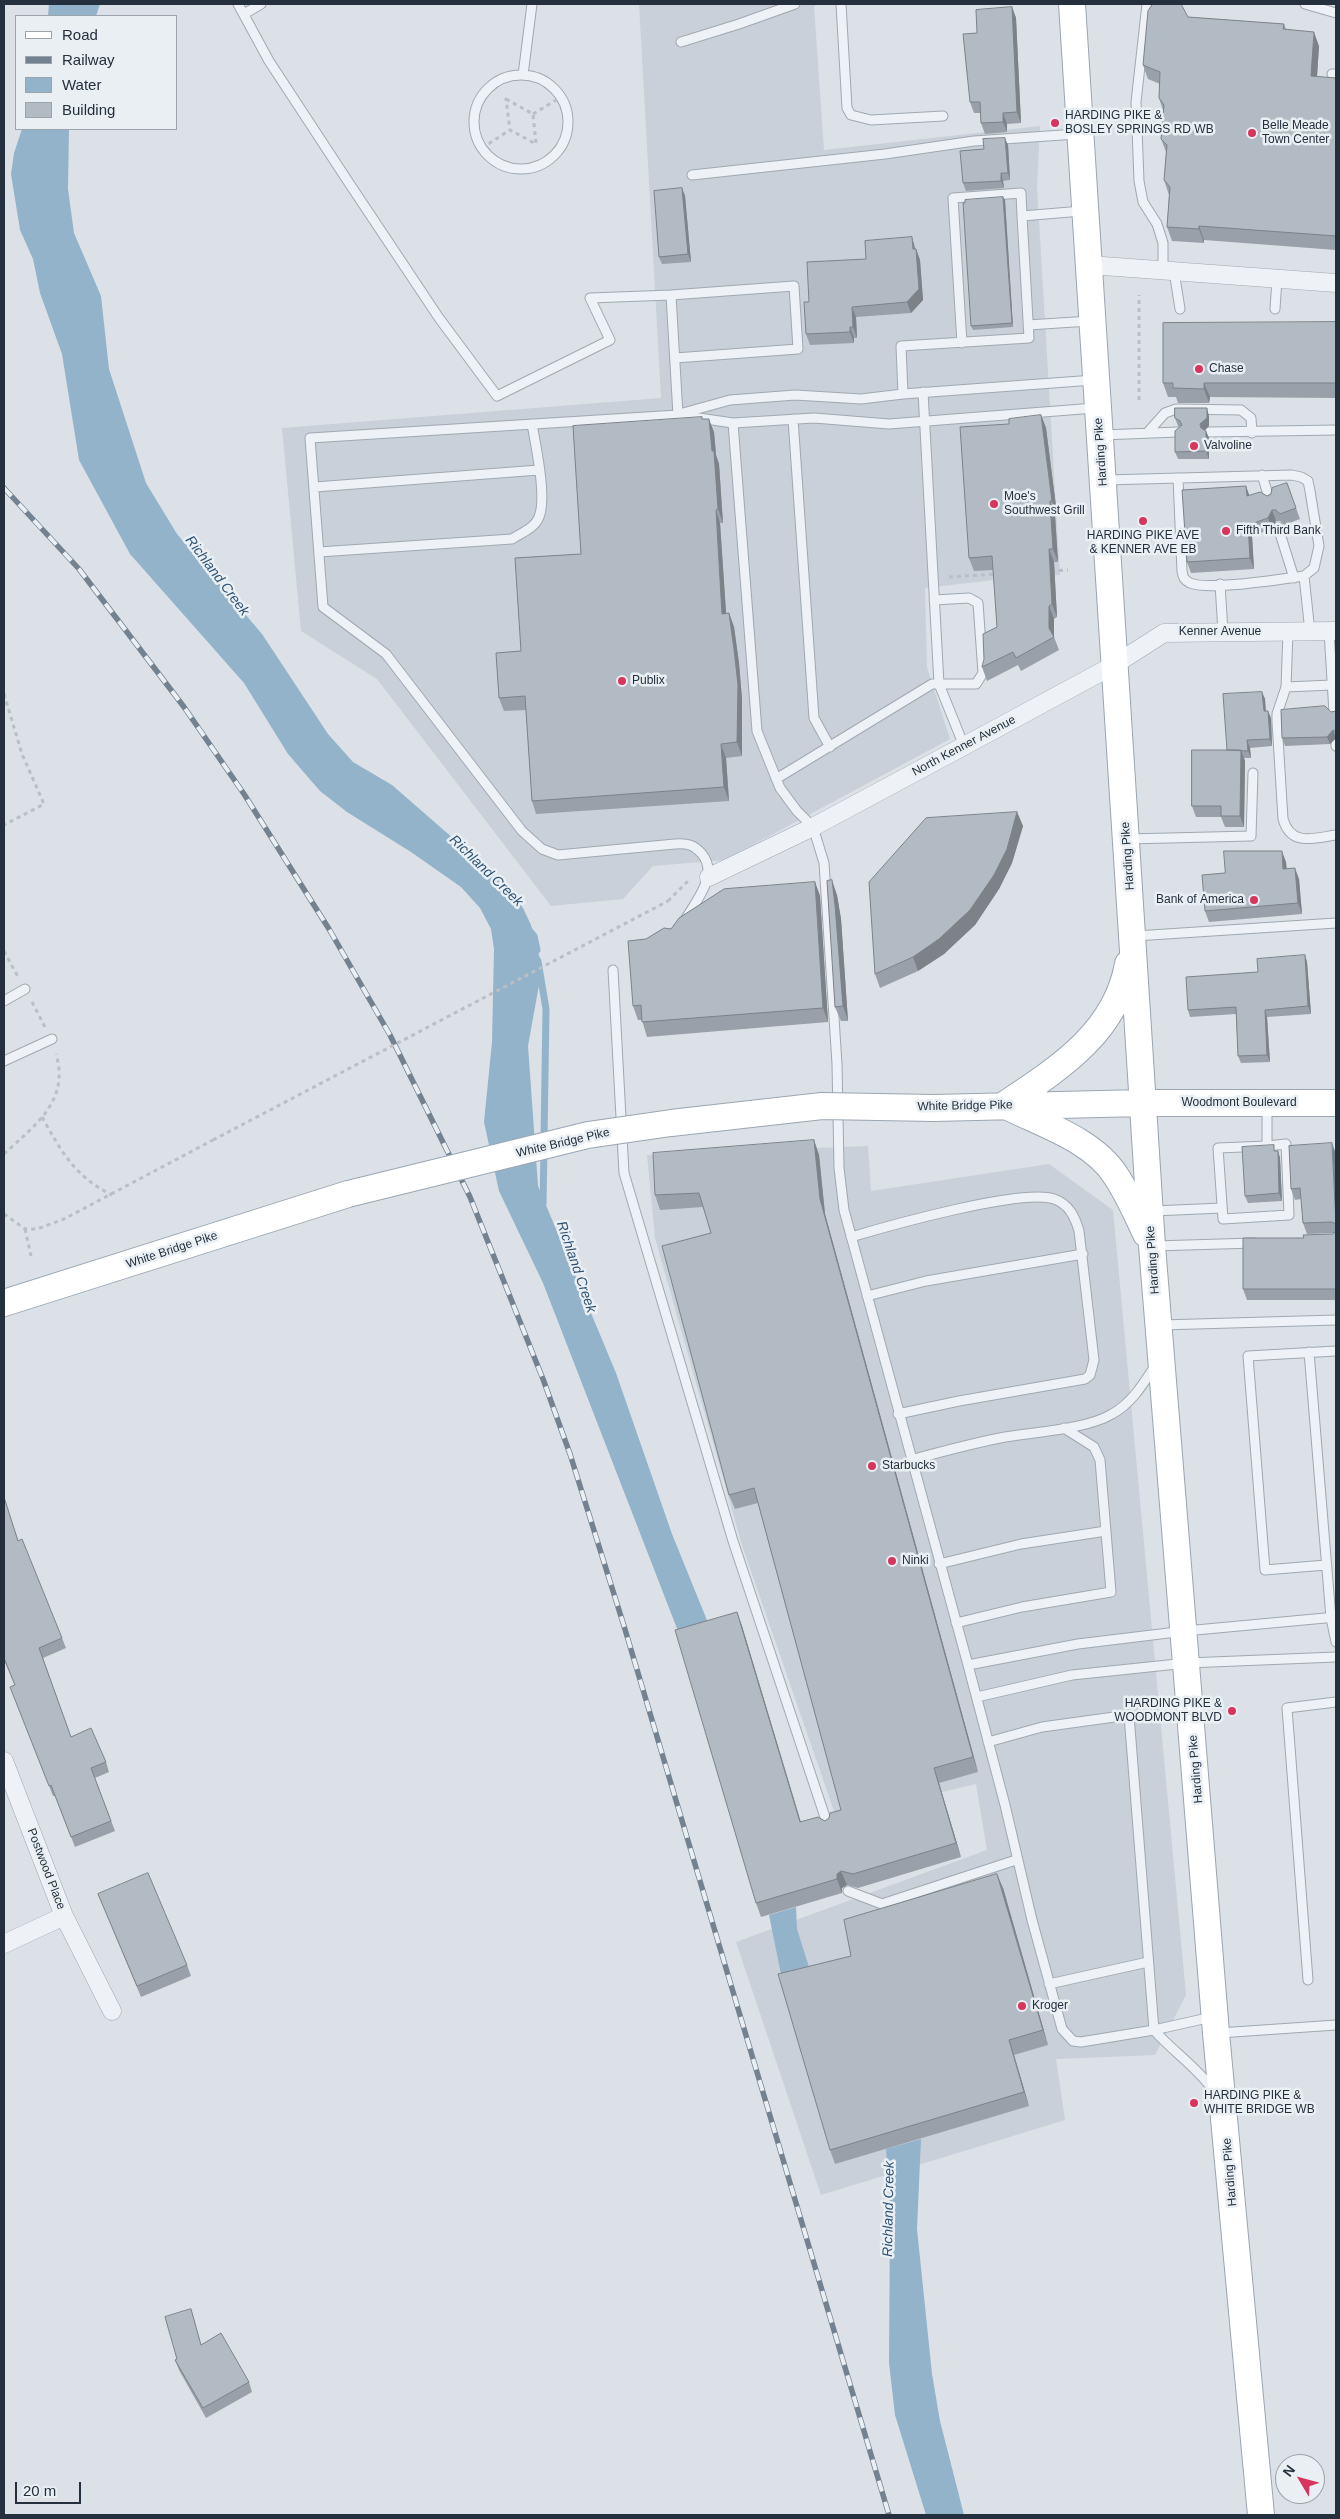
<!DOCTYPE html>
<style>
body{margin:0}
#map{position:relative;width:1340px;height:2519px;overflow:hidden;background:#dbe1e7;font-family:Helvetica,sans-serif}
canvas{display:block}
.frame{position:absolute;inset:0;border:5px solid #24303e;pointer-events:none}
.legend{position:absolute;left:15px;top:15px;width:162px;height:115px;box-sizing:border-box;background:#eaeff4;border:1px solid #9ba3ab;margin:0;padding:6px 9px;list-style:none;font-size:15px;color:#24303e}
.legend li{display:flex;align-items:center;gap:10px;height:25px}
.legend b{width:25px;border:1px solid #9ba3ab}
.north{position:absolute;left:1275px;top:2454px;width:50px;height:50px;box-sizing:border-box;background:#eaeff4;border:1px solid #9ba3ab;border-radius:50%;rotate:307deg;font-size:14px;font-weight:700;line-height:20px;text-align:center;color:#24303e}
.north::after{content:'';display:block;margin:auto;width:18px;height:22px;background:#d7355d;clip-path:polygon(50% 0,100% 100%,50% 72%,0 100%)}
.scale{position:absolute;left:15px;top:2482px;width:66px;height:22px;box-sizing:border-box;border:2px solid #24303e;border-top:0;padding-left:6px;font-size:15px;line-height:18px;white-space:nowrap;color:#24303e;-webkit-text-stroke:4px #eaeff4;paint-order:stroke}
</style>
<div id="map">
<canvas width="1340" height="2519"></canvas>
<div class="frame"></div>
<ul class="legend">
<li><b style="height:6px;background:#fff"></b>Road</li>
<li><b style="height:6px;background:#738291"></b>Railway</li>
<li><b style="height:14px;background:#93b3ca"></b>Water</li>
<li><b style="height:14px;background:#b2bac4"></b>Building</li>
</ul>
<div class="north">N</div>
<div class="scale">20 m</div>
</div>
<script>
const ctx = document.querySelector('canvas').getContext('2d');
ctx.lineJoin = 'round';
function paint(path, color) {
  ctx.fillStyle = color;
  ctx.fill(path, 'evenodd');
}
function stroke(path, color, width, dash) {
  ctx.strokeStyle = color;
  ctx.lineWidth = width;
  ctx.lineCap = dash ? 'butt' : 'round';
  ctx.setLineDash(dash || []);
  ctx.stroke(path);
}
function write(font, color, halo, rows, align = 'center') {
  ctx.font = font + ' Helvetica,sans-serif';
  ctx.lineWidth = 5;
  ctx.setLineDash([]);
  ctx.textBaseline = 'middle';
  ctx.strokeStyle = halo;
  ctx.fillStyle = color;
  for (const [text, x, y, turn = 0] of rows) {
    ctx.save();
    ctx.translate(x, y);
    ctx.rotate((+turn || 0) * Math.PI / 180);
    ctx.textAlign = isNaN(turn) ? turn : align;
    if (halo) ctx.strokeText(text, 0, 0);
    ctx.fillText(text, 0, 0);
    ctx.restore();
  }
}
const built = new Path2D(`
 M639,4H823L814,6L824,150L1040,126L1037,187L1060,575L1029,576L925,588L927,667L950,739L725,860L653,866L623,899L551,906L377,679L301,631L282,428L661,398Z
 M868,1146L871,1191L1049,1164L1113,1210L1186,1995L1155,2055L1056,2059L1065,2120L821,2195L736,1942L987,1850L976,1784L836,1817L742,1545L655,1238L647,1155Z`);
const water = new Path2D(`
 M49,4H100L96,16H48Z
 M22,129H69L68,189L74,233L101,296L109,369L146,483L177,534L262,634L328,734L353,762L392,785L501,880L523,908L531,925L540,959L539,985L528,1046L538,1186L616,1373L672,1534L713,1635L683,1644L543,1283L499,1191L484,1122L492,1042L494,949L491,929L480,908L461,887L411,852L347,812L320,791L288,754L244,683L130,554L79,460L62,354L40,293L33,259L20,230L11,174L14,153Z
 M796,1907L797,1929L809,1967L784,1989L769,1915Z
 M921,2139L917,2229L932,2374L940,2421L964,2515H926L895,2415L889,2363L890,2211L886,2149Z`);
const stream = new Path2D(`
 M528,929L534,936L537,950
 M538,961L546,1009L544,1139
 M543,1204L544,1150`);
const path = new Path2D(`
 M506,99L533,114L536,144L510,130Z
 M533,114L561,97
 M482,148L510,130
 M1139,400V295
 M1051,571L1068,570
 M949,577L997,574
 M4,694L22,754L44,804L4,825
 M668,901L690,879
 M4,951L18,977
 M32,1002L45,1027
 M42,1117C61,1151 75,1177 112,1195
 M4,1154C35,1125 70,1101 56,1054
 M4,1214L25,1229H37L64,1219L213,1140
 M25,1229L31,1256`);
const lane = new Path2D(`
 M238,4L269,61L349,183L439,318L497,396L610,340L590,298L671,295
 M841,4L847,108L851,115L871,120L943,116
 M1147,4L1136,102L1139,181L1143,202L1157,224L1163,243V270
 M1305,4L1336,13
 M244,14L261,4
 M681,42L739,24L795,4
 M1332,74H1336
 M523,75L532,4
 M474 122a47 47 0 1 1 94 0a47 47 0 1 1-94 0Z
 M692,175L885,154L974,141L1077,134
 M1174,271L1180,309
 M1275,309L1277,279
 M1028,325L1090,321
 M962,343L953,198L1021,193L1022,216
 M675,358L798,349L794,286L671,295L678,415
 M923,392L939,684L964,746
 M903,394L901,346L1029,338L1022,216L1082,211
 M683,413L730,400L795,395L861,399L903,394L1094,380
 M793,419L814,718L830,747
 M733,423L757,731L780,788L797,811L813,827L824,863L837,1064L839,1168L844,1210L968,1665L1005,1805L1032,1920L1062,2029L1073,2041L1081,2042L1154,2030L1212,2017
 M1148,432L1165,413L1176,409L1241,410L1251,418L1252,433
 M1209,432L1336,430
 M1102,435L1178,432
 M1262,475L1270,501
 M1105,480L1292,475L1301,477L1308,481L1310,491L1319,546L1314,568L1304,576C1281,579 1209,591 1190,583C1184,580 1183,577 1182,571L1178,478
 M315,487L539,470
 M1278,527L1294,578
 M319,552L512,539C521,533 535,528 539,517C547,497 536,447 532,424
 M1304,576L1310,632
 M1220,584L1223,632
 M1329,631L1334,713
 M1288,632L1286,687L1277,714V722L1283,819C1291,847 1314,838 1336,835
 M1286,687L1332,685
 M1336,744V746
 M776,779L932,684H976L983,673L978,603L969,598L934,600
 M1127,839L1251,836L1253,773
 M685,920C696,901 719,875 702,854C694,845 688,843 675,844L558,855L542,849L522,831L386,654L323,607L310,438L678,415L733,423L814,418L889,424L1095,408
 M1135,936L1336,923
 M613,970L624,1173L733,1541L829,1829
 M4,1001L25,989
 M4,1061L52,1039
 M1267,1106V1146L1218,1148L1223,1219L1289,1215L1286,1144L1267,1146
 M1153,1211L1222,1208
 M851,1237C888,1226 1022,1188 1054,1199C1069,1204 1075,1217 1079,1231L1094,1360L1090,1375L1085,1379L959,1401L898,1414
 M1154,1246L1254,1243
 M867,1296L926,1281L1083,1254
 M1161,1325L1336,1320
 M1309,1352L1331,1618L1336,1642
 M911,1460C940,1452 970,1444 1000,1438C1032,1432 1085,1430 1112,1414C1132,1403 1143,1384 1155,1366
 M939,1564L1021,1544L1106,1531
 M1326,1565L1265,1570L1248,1356L1336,1351
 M956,1623L1022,1607L1111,1592L1100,1460L1094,1447L1064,1428
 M968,1665L1078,1644L1185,1631L1336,1617
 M977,1697L1072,1675L1187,1663L1336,1657
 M988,1742L1042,1727L1129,1715L1154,2030C1172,2051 1197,2067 1213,2090
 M848,1891L882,1904L1016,1860
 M1308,1980L1287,1708L1336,1702
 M1049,1984L1148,1962
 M1219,2033L1336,2025`);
const street = new Path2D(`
 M1089,265L1336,283
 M709,877L813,827L964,746L1114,665L1164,633L1336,631
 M4,1761L64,1916L112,2011
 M4,1944L64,1916`);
const primary = new Path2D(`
 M1072,4L1152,1246L1216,2033L1261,2515
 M1004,1105C1058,1069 1116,1033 1128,964
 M934,1108L1142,1103H1336
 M1010,1108C1045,1125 1094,1141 1116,1176C1128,1194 1137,1215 1146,1234
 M4,1303L348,1194`);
const rail = new Path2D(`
 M4,488L79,569L184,707L244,794L329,929L390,1035L470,1197L543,1379L570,1454L624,1626L889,2515`);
const pathBridge = new Path2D(`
 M213,1140L668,901`);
const primaryBridge = new Path2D(`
 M348,1194L588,1135L671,1123L822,1106L934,1108`);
const wall = new Path2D(`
 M1012,7L1016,18L1021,123L1007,124V132L985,134L981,123L980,113H974L970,102L977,33Z
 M1188,17L1284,24L1286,29L1319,46L1317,77L1336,78V250L1204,240V243L1172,241L1167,227L1169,195L1164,180L1166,152L1161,139L1163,110L1159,98L1160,84L1148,79L1143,65Z
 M1008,145L1010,180L1003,181L1004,188L966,191L963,183L984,149Z
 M682,188L685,196L691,262L662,264L659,257Z
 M1003,197L1005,200L1013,327L973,330L971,326Z
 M916,249L920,260L923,300L911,313L856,317L857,338H854V343L810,345L806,334L809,302L866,259Z
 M1336,322V398L1210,397L1209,403H1178L1176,397H1168L1163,383Z
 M1041,415L1046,428L1057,514L1055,515L1058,562H1054L1057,617L1054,619V637L1059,650L1021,671L1018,665L987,681L982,667L997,627L993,570L974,571L969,558L1009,424Z
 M1209,416V426L1205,430L1209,438V459H1178L1175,452L1180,427L1178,426L1175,418Z
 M703,419L714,432L716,455L719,464L723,523H720L726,613H729L734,627L739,663L742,699V756L726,758L729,801L536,814L532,801L526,710L504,711L499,698L521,651L581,554Z
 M1287,483L1300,519L1284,525L1280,521H1276L1272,529L1252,536L1254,569L1191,573L1187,562L1249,495L1267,496Z
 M1262,692L1265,699L1266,711H1268L1271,718L1272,746L1250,748L1251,758H1244L1245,761L1244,827H1225L1221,817H1196L1192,806Z
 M1336,711V738L1330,744L1285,746L1282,738L1331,712Z
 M1017,812L1023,826L1012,863L999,889L975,925L944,954L918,971L880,988L875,974Z
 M1286,862L1287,869L1299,879L1302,914L1209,922L1205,911Z
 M815,882L820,896L828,1022L647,1037L642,1020H638L633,1006L646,939L671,929Z
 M837,895L841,919L848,1021H841L835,1007Z
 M1305,955L1307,962L1311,1014L1267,1017L1270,1062L1241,1063L1238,1056L1236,1014L1190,1017L1188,1010L1258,972Z
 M814,1140L819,1155L825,1214L978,1772L939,1783L961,1857L858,1888L847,1885L842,1888V1893L761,1917L756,1903L737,1612L742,1626L801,1822L825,1821L841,1810L758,1503L735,1509L729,1495L711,1233L703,1207L660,1210L655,1195Z
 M1276,1151H1278L1280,1158L1282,1201L1248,1203L1245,1196Z
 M1336,1154V1300H1247L1243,1289L1304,1238L1332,1234L1335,1233L1307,1234L1303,1223L1301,1199L1295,1200L1291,1189Z
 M4,1497L18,1540L62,1638L66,1648L43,1658L71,1737L106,1762L109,1772L95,1778L115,1831L75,1847L55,1796H53L14,1697L15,1686L4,1660Z
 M1003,1888L1048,2045L1014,2055L1029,2106L835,2164L830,2150L851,1956Z
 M98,1894L187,1965L191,1976L141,1997Z
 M191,2309L201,2345L249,2382L252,2392L206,2418L179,2370L175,2360L177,2359Z`);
const shadedWall = new Path2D(`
 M1012,7L1016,18L1021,123L1017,112Z
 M1314,32L1319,46L1316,91L1311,76Z
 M1003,113L1007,124V132L1003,122Z
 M1005,138L1008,145L1010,180L1008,173Z
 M1001,173L1003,181L1004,188L1001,181Z
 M682,188L685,196L691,262L688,254Z
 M1003,197L1005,200L1013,327L1012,323Z
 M1199,226L1204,240V243L1199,229Z
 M912,237L915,248L917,260L913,249Z
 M916,249L920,260L923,300L911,313L907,302Z
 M852,307L856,317L857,338L853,327Z
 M850,327L854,338V343L850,332Z
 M1204,383L1210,397L1209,403L1204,389Z
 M1207,408L1209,416V426L1203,432L1200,424Z
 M1041,415L1046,428L1057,514L1052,501Z
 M709,419L714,432L716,455L719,464L723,523L718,509L712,451Z
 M1206,431L1209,438V459L1206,451Z
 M1246,486L1250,497L1247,496Z
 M1050,501L1055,515L1058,562L1053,549Z
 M716,510L720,523L727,627L722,614Z
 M1272,510L1276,521L1272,529L1268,518Z
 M1248,525L1252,536L1254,569L1250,558Z
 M1049,549L1054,562L1057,617L1052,604Z
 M1049,606L1054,619V637L1049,628Z
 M729,613L734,627L739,663L742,699V756L737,742Z
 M1262,692L1265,699L1266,719L1264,711Z
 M1268,711L1271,718L1272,746L1270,739Z
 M1333,730L1336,738L1330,744L1327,737Z
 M1247,740L1250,748L1251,758L1248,751Z
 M721,744L726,758L729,801L724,787Z
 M1241,750L1245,761L1244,827L1240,816Z
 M1017,812L1023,826L1012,863L999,889L975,925L944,954L918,971L913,957Z
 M1282,851L1286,862L1287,880L1283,869Z
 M1295,868L1299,879L1302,914L1298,903Z
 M832,880L837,895L841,919L848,1021L843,1006Z
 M815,882L820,896L828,1022L823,1008Z
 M1305,955L1307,962L1311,1014L1308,1006Z
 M1265,1010L1267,1017L1270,1062L1267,1055Z
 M814,1140L819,1155L825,1214L978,1772L973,1757L820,1199Z
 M1332,1143L1336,1154V1217Z
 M1278,1151L1280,1158L1282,1201L1279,1193Z
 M737,1612L742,1626L805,1837L800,1822Z
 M934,1768L939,1783L961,1857L956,1843Z
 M841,1871L847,1885L842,1888V1893L837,1879V1874Z
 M997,1874L1003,1888L1048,2045L1043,2030Z
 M1009,2040L1014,2055L1029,2106L1024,2092Z`);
const building = new Path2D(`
 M1153,4H1181L1188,17L1284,24L1283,29L1314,32L1311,76L1336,78V236L1199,226V229L1167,227L1170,187L1164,180L1167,145L1161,139L1164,105L1159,98L1160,72L1143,65L1148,11Z
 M1012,7L1017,112L1003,113V122L981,123L980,102H970L963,34L977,33L976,10Z
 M1005,138L1008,173H1001V181L963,183L960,151L984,149L983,139Z
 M682,188L688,254L659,257L654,191Z
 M1003,197L1012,323L971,326L963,203H965V200Z
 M912,237L913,249H916L919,289L907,302L852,307L853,327H850V332L806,334L804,302H809L807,262L866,259L865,241Z
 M1336,322V383H1204V389L1173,388V383H1163V323Z
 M1175,408H1207V418L1200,424L1201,428L1206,431V451L1175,452V431L1182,425L1180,421L1175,418Z
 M1041,415L1052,501H1050L1053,549H1049L1052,604L1049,606V628L1054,637L1016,658L1013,652L982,667L984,659L983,634L997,627L992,556L969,558L960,427L1009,424V419Z
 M702,417V419H709L712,451H714L718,509L716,510L722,614L729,613L734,649L738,685L737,742L721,744L724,787L532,801L525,696L499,698L496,653L521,651L515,558L581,554L573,426Z
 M1287,483L1296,508L1280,514L1276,510H1272L1268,518L1248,525L1250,558L1187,562L1182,490L1246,486L1247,496L1260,492L1267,496L1271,494L1272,488Z
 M1262,692L1264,711H1268L1270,739L1247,740L1248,751L1227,750L1223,694Z
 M1325,706L1331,712L1336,711V732L1333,730L1327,737L1282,738L1281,710Z
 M1192,750H1241L1240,816H1221V806H1192Z
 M1017,812L1007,849L994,875L970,910L939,939L913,957L875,974L869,882L926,818Z
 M1224,851H1282L1283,869L1295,868L1298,903L1205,911L1202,875L1225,873Z
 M832,880L835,905L843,1006L835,1007L827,881Z
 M815,882L823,1008L642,1022L641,1005L633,1006L628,941L646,939L664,928L671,929L679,918L724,889Z
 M1305,955L1308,1006L1265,1010L1267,1055L1238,1056L1236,1007L1188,1010L1186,977L1258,972L1257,959Z
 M814,1140L820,1199L973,1757L934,1768L956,1843L853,1874L841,1871L837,1874V1879L756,1903L675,1630L737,1612L800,1822L818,1817L825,1821L829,1818L830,1813L841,1810L754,1488L729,1495L662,1246L711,1233L699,1193L655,1195L653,1153Z
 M1332,1143L1336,1224L1332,1222L1303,1223L1300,1188L1291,1189L1289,1146Z
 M1274,1145V1151H1278L1279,1193L1245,1196L1242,1147Z
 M1336,1232V1289H1243V1238H1304L1303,1235L1332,1234Z
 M4,1497L18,1541L22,1539L62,1638L39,1648L71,1737L91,1728L106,1762L91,1768L111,1821L71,1837L51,1785L49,1786L10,1687L15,1685L4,1658Z
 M148,1873L187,1965L137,1986L98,1894Z
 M997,1874L1043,2030L1009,2040L1024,2092L830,2150L778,1974L851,1956L844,1920Z
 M191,2309L201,2345L221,2333L249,2382L203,2408L175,2360L177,2359L165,2317Z`);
const markers = [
 [1055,123,5,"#d7355d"],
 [1252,133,5,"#d7355d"],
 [1199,369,5,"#d7355d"],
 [1194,446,5,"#d7355d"],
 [994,504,5,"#d7355d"],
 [1143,521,5,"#d7355d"],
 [1226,531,5,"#d7355d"],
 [622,681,5,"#d7355d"],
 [1254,900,5,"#d7355d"],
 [872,1466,5,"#d7355d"],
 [892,1561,5,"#d7355d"],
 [1232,1711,5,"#d7355d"],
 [1022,2006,5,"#d7355d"],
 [1194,2103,5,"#d7355d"]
];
const poiNames = [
 ["HARDING PIKE &",1065,116],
 ["BOSLEY SPRINGS RD WB",1065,130],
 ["Belle Meade",1262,126],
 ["Town Center",1262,140],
 ["Chase",1209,369],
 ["Valvoline",1204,446],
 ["Moe's",1004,497],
 ["Southwest Grill",1004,511],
 ["Fifth Third Bank",1236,531],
 ["HARDING PIKE AVE",1143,536,"center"],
 ["& KENNER AVE EB",1143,550,"center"],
 ["Publix",632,681],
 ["Bank of America",1244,900,"right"],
 ["Starbucks",882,1466],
 ["Ninki",902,1561],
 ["HARDING PIKE &",1222,1704,"right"],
 ["WOODMONT BLVD",1222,1718,"right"],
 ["Kroger",1032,2006],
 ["HARDING PIKE &",1204,2096],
 ["WHITE BRIDGE WB",1204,2110]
];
const streetNames = [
 ["Harding Pike",1101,452,-94],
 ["Kenner Avenue",1220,632],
 ["North Kenner Avenue",964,746,-28],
 ["Harding Pike",1128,856,-94],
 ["Woodmont Boulevard",1239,1103],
 ["White Bridge Pike",965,1106,-1],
 ["White Bridge Pike",563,1143,-13],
 ["White Bridge Pike",172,1250,-18],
 ["Harding Pike",1153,1260,-94],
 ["Harding Pike",1196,1769,-95],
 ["Postwood Place",46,1869,69],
 ["Harding Pike",1230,2172,-95]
];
const waterNames = [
 ["Richland Creek",217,576,53],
 ["Richland Creek",486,871,44],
 ["Richland Creek",576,1267,71],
 ["Richland Creek",889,2209,-89]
];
paint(built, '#c9d0d9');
paint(water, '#93b3ca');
stroke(stream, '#93b3ca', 7);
stroke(lane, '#a0a8b1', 11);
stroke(street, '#a0a8b1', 19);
stroke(primary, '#9aa6b3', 28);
stroke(path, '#b9bfc5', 3, [4, 4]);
stroke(lane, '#eef1f5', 9);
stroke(street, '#eef1f5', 18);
stroke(primary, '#fff', 26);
stroke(rail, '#738291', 5.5);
stroke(rail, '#eaeff4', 4, [11]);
stroke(primaryBridge, '#9aa6b3', 28, []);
stroke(pathBridge, '#b9bfc5', 3, [4, 4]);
stroke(primaryBridge, '#fff', 26);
paint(wall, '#99a0a9');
paint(shadedWall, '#7d8289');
paint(building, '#b2bac4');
stroke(building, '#7d8289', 1);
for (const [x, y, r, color] of markers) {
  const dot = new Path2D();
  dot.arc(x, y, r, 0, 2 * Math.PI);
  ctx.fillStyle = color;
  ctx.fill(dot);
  stroke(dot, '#eaeff4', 2);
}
write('12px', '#24303e', '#eaeff4', poiNames, 'left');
write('12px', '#24303e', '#eaeff4', streetNames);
write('italic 14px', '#2c5374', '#eaeff4', waterNames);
</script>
